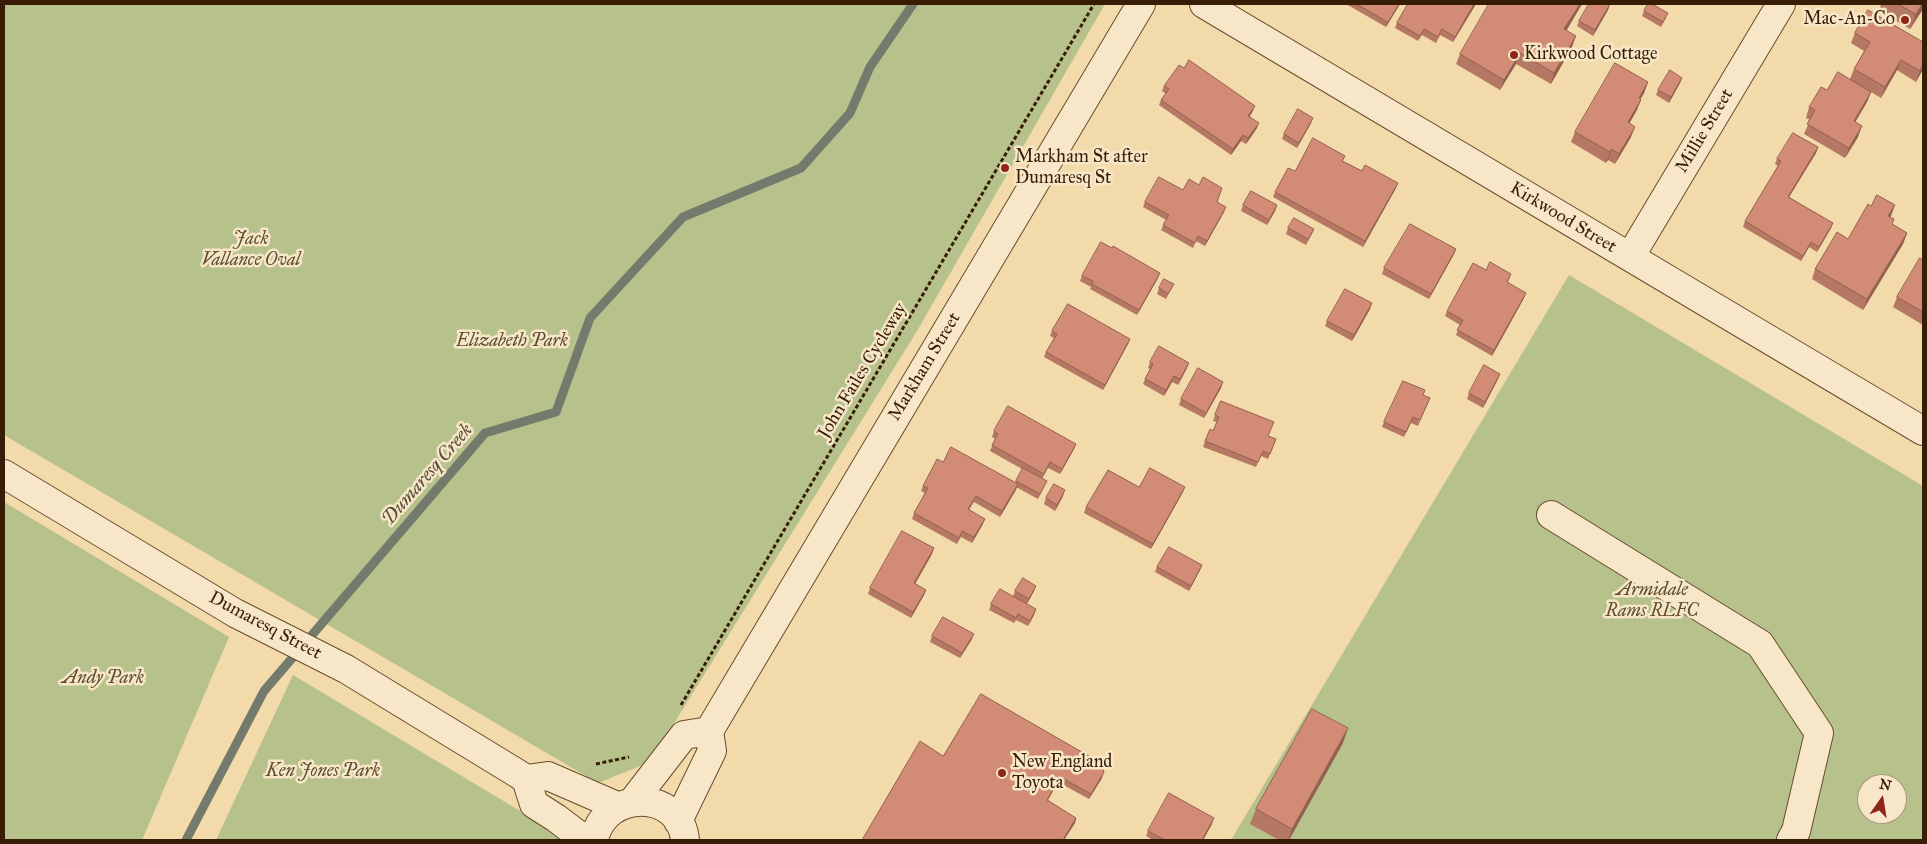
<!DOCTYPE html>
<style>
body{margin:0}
#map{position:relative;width:1927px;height:844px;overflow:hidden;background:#f3daaa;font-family:"IM FELL Great Primer",serif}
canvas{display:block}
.frame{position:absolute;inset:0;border:5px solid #381d06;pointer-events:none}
.north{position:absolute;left:1857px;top:774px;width:50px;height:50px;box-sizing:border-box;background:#f7e7c8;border:1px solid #ab967a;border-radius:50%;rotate:13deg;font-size:14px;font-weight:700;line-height:20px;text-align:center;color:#381d06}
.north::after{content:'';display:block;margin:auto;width:18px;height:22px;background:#8f2418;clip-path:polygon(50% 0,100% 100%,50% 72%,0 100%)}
</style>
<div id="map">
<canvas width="1927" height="844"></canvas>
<div class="frame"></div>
<div class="north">N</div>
</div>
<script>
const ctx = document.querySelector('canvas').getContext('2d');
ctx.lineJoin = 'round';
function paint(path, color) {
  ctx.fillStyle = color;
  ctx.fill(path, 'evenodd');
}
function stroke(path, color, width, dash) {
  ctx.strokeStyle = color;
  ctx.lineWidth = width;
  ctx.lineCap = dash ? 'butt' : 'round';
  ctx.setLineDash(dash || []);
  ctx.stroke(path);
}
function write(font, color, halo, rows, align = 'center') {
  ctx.font = font + ' "IM FELL Great Primer",serif';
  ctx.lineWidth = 5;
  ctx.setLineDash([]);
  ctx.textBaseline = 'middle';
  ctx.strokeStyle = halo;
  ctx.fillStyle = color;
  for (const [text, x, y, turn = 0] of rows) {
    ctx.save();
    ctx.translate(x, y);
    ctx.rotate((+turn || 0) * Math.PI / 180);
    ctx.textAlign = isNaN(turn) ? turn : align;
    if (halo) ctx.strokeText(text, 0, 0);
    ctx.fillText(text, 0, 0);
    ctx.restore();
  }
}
const green = new Path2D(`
 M4,4H1105L917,331L650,762L598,783L4,435Z
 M1569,275L1923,486V840H1231ZM1867,784H1897V814H1867Z
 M4,502L229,637L142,840H4Z
 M293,675L552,830L563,840H216Z`);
const stream = new Path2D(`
 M186,840L264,691L485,433L556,412L590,318L683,217L801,168L850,113L870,67L913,4`);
const path = new Path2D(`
 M681,705L1094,4
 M596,764L629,757`);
const minor = new Path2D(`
 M1204,4L1923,431
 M1630,257L1781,4
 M4,474L235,613L346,669L515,772L526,779L534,804L556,818L585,840
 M1551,515L1760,644L1819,733L1796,831L1791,840
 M526,779L548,776L617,806
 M633,801L684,735L709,731
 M678,821L712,751L709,731L1141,4
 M594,840C604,789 680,789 685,840`);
const wall = new Path2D(`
 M1346,4H1400L1386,27Z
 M1408,4H1476L1453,42L1440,35L1436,43L1422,35L1418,41L1395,28L1397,23Z
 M1521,4H1582L1566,30L1572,47L1551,84L1516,64L1500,90L1456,64L1460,54Z
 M1610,4L1608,10L1593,36L1577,26L1579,21Z
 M1881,4H1923V9L1910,29L1879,11Z
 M1644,11L1666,18L1661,27L1642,16Z
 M1855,33L1923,69L1916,82L1897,70L1881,98L1871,92L1867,102L1855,122L1858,137L1845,158L1804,134L1810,120L1806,118L1809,107L1827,90L1850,79L1854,69L1864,51L1851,43Z
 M1682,78L1680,83L1669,103L1656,95L1658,90Z
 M1648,82L1644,93L1640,99L1637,110L1629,123L1631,137L1615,164L1608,160L1606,163L1571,142L1575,132Z
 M1164,86L1253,111L1250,116L1257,128L1246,144L1241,141L1231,155L1159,105L1161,100L1166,94L1162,91Z
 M1311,123L1297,148L1282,139L1284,134Z
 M1818,147L1816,153L1789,197L1833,223L1831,228L1817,252L1809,247L1801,261L1743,227L1745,221L1778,166L1775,164L1777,159Z
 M1343,161L1396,188L1363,247L1273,197L1275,192L1295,171Z
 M1183,190L1217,202L1224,212L1205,246L1196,241L1193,248L1161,230L1166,220L1143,207L1145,202Z
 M1243,205H1277L1275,211L1267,225L1241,211Z
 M1890,217L1892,224L1907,233L1903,244L1863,310L1812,279L1815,269L1848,239Z
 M1288,228L1314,229L1312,234L1306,245L1286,234Z
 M1456,249L1454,254L1429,299L1382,274L1384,268Z
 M1923,260V325L1893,307L1897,297Z
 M1486,270L1511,274L1508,282L1524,298L1492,356L1456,335L1460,325L1445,316L1447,311Z
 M1082,276L1158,278L1137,315L1090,289L1091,287L1080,281Z
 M1174,284L1166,299L1157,294L1159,288Z
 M1370,309L1352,341L1325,326L1327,321Z
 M1052,331L1130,339L1128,344L1103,390L1044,357L1046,352L1054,338L1050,336Z
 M1150,362L1187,368L1178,385L1172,382L1164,396L1143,384L1145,379L1150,369L1148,368Z
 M1500,374L1498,379L1483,408L1467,399L1469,393Z
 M1221,388L1204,418L1179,405L1181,399Z
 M1423,395L1430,398L1428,403L1418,426L1411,423L1404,437L1382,427L1384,422Z
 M1221,401L1268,436L1276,439L1268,459L1261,456L1256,467L1203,447L1205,441L1213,431L1217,422L1213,421Z
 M994,431L1076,444L1074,449L1060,474L1048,468L1042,479L1047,481L1038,499L1016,487L1000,517L974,502L969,510L983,524L972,543L961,537L957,544L912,519L914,513L925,493L921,491L923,486L943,462L1015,483L1022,469L990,451L995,439L992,437Z
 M1139,487L1183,492L1151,549L1084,513L1086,507Z
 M1063,496L1055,511L1044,504L1046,498Z
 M932,554L915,584L926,590L924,595L911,618L868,594L870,588Z
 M1202,565L1200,570L1189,591L1155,572L1157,567Z
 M1015,591H1034L1027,604L1034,615L1028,626L1016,620L1014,623L989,610L991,604L1013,596Z
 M932,636L972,639L960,658L930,642Z
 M1343,743L1289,840H1279L1250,824L1256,809Z
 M943,756L1102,778L1089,799L1058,782L1048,800L1076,818L1075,823L1064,840H862Z
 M1212,824L1203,840H1153L1146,836L1148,831Z`);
const shadedWall = new Path2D(`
 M1399,4H1400L1386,27L1388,22Z
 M1474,4H1476L1453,42L1455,37Z
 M1580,4H1582L1561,40L1564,29Z
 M1610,4L1608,10L1593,36L1595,30Z
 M1922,4H1923V9L1910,29L1916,14Z
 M1576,36L1572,47L1551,84L1554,73Z
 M1520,53L1516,64L1500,90L1504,80Z
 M1901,60L1897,70L1881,98L1885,87Z
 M1923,65V69L1916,82L1920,71Z
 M1682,78L1680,83L1669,103L1671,97Z
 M1648,82L1644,93L1635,109L1639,98Z
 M1871,92L1867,102L1850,131L1854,121Z
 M1641,100L1637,110L1624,133L1628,122Z
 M1255,106L1253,111L1246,121L1248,116Z
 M1313,118L1311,123L1297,148L1299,143Z
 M1259,123L1257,128L1246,144L1248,138Z
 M1862,126L1858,137L1845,158L1849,148Z
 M1635,127L1631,137L1615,164L1619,154Z
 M1243,135L1241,141L1231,155L1233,149Z
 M1818,147L1816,153L1786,202L1788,197Z
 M1612,149L1608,160L1606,163L1610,152Z
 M1398,183L1396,188L1363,247L1365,241Z
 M1277,205L1275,211L1267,225L1269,220Z
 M1895,205L1891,216L1885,226L1888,216Z
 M1226,207L1224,212L1205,246L1207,241Z
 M1833,223L1831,228L1817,252L1819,247Z
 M1907,233L1903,244L1863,310L1867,299Z
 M1811,242L1809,247L1801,261L1803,256Z
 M1456,249L1454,254L1429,299L1431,294Z
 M1160,273L1158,278L1137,315L1139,310Z
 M1526,293L1524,298L1492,356L1494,350Z
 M1372,303L1370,309L1352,341L1354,335Z
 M1130,339L1128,344L1103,390L1105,385Z
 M1189,363L1187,368L1178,385L1180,379Z
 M1500,374L1498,379L1483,408L1485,402Z
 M1174,376L1172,382L1164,396L1166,390Z
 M1223,382L1221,388L1204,418L1206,413Z
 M1076,444L1074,449L1060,474L1062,469Z
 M1018,484L1016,490L1000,517L1002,511Z
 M1185,487L1183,492L1151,549L1153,544Z
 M1065,490L1063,496L1055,511L1057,505Z
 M985,519L983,524L972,543L974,537Z
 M934,548L932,554L912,589L914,583Z
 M1202,565L1200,570L1189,591L1191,586Z
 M1036,586L1034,591L1027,604L1029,599Z
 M926,590L924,595L911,618L913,612Z
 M1036,609L1034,615L1028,626L1030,621Z
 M974,634L972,639L960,658L962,653Z
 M1348,728L1343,743L1289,840H1288L1292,829Z
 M1104,772L1102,778L1089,799L1091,794Z
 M1060,777L1058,782L1045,805L1047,800Z
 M1076,818L1075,823L1064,840H1063Z
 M1214,818L1212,824L1203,840H1202Z`);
const building = new Path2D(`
 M1357,4H1399L1388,22Z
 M1408,4H1474L1455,37L1442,29L1438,37L1424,29L1420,36L1397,23Z
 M1489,4H1580L1564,29L1576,36L1554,73L1520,53L1504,80L1460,54Z
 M1589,4H1610L1595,30L1579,21Z
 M1648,4H1652L1668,13L1663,22L1644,11Z
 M1898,4H1922L1916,14Z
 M1868,10L1923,42V65L1920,71L1901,60L1885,87L1854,69L1870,42L1855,33Z
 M1189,60L1255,106L1248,116L1259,123L1248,138L1243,135L1233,149L1161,100L1169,89L1164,86L1179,65L1184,68Z
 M1615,63L1648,82L1639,98L1641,100L1628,122L1635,127L1619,154L1612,149L1610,152L1575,132Z
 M1670,70L1682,78L1671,97L1658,90Z
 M1838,72L1871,92L1854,121L1862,126L1849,148L1807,124L1815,110L1809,107L1821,87L1827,90Z
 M1298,109L1313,118L1299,143L1284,134Z
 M1793,133L1818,147L1788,197L1833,223L1819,247L1811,242L1803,256L1745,221L1781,161L1777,159Z
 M1313,138L1345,156L1342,161L1362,171L1365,165L1398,183L1365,241L1275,192L1288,168L1295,171Z
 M1159,177L1183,190L1189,179L1199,185L1203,177L1222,188L1217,202L1226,207L1207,241L1198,236L1195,243L1163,225L1169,215L1145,202Z
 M1251,191L1277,205L1269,220L1243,205Z
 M1877,195L1895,205L1888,216L1894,219L1892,224L1907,233L1867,299L1815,269L1837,232L1848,239L1868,204L1871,206Z
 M1294,218L1314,229L1308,239L1288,228Z
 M1410,224L1456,249L1431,294L1384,268Z
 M1101,242L1112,248L1113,246L1160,273L1139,310L1092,284L1093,281L1082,276Z
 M1920,258L1923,260V312L1897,297Z
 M1490,262L1511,274L1507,282L1526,293L1494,350L1457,330L1463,320L1447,311L1473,263L1486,270Z
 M1164,279L1174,284L1168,294L1159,288Z
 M1345,289L1372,303L1354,335L1327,321Z
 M1068,304L1130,339L1105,385L1046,352L1057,334L1052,331Z
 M1159,346L1189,363L1180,379L1174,376L1166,390L1145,379L1153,364L1150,362Z
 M1484,365L1500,374L1485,402L1469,393Z
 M1198,368L1223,382L1206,413L1181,399Z
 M1403,381L1425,390L1423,395L1430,398L1420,420L1413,417L1406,432L1384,422Z
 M1221,401L1274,422L1268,436L1276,439L1270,454L1263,451L1258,462L1205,441L1210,429L1213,431L1219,417L1215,415Z
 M1008,406L1076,444L1062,469L1050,462L1044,474L992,445L998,434L994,431Z
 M951,447L1018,484L1002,511L976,496L968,509L985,519L974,537L962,531L959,538L914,513L928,488L923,486L937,459L943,462Z
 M1023,468L1047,481L1040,494L1016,481Z
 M1150,468L1185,487L1153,544L1086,507L1108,470L1139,487Z
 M1054,484L1065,490L1057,505L1046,498Z
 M902,531L934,548L914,583L926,590L913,612L870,588Z
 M1169,547L1202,565L1191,586L1157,567Z
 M1023,578L1036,586L1029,599L1015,591Z
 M1000,589L1036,609L1030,621L1018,614L1016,618L991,604Z
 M943,617L974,634L962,653L932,636Z
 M981,694L1101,763L1104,772L1091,794L1060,777L1047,800L1076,818L1063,840H862L920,741L943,756Z
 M1312,709L1348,728L1292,829L1256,809Z
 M1169,793L1214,818L1202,840H1165L1148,831Z`);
const markers = [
 [1905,20,5,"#8f2418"],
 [1514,55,5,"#8f2418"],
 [1005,168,5,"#8f2418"],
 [1002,773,5,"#8f2418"]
];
const poiNames = [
 ["Mac-An-Co",1895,20,"right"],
 ["Kirkwood Cottage",1524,55],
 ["Markham St after",1015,158],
 ["Dumaresq St",1015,179],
 ["New England",1012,763],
 ["Toyota",1012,784]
];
const streetNames = [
 ["Millie Street",1705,131,-59],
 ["Kirkwood Street",1563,218,31],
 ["Markham Street",925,367,-59],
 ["John Failes Cycleway",863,371,-59],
 ["Dumaresq Street",265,626,28]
];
const parkNames = [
 ["Jack",251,240],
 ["Vallance Oval",251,261],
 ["Elizabeth Park",512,342],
 ["Armidale",1652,591],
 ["Rams RLFC",1652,612],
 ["Andy Park",103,679],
 ["Ken Jones Park",323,772]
];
const waterNames = [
 ["Dumaresq Creek",428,475,-49]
];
paint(green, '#b6c18c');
stroke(stream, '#757b6c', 9);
stroke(minor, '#674c2f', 30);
stroke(path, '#381d06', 3, [4, 2.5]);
stroke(minor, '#f7e7c8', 28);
paint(wall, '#b57864');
paint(shadedWall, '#936151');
paint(building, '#d28b74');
stroke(building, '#936151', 1);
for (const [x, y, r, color] of markers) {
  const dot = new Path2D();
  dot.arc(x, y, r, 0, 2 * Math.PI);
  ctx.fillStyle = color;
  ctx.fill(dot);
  stroke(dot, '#f7e7c8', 2);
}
write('18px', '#381d06', '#f7e7c8', poiNames, 'left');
write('18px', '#381d06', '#f7e7c8', streetNames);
write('italic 18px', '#5e4e2e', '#f7e7c8', parkNames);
write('italic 19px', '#564c39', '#f7e7c8', waterNames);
</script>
